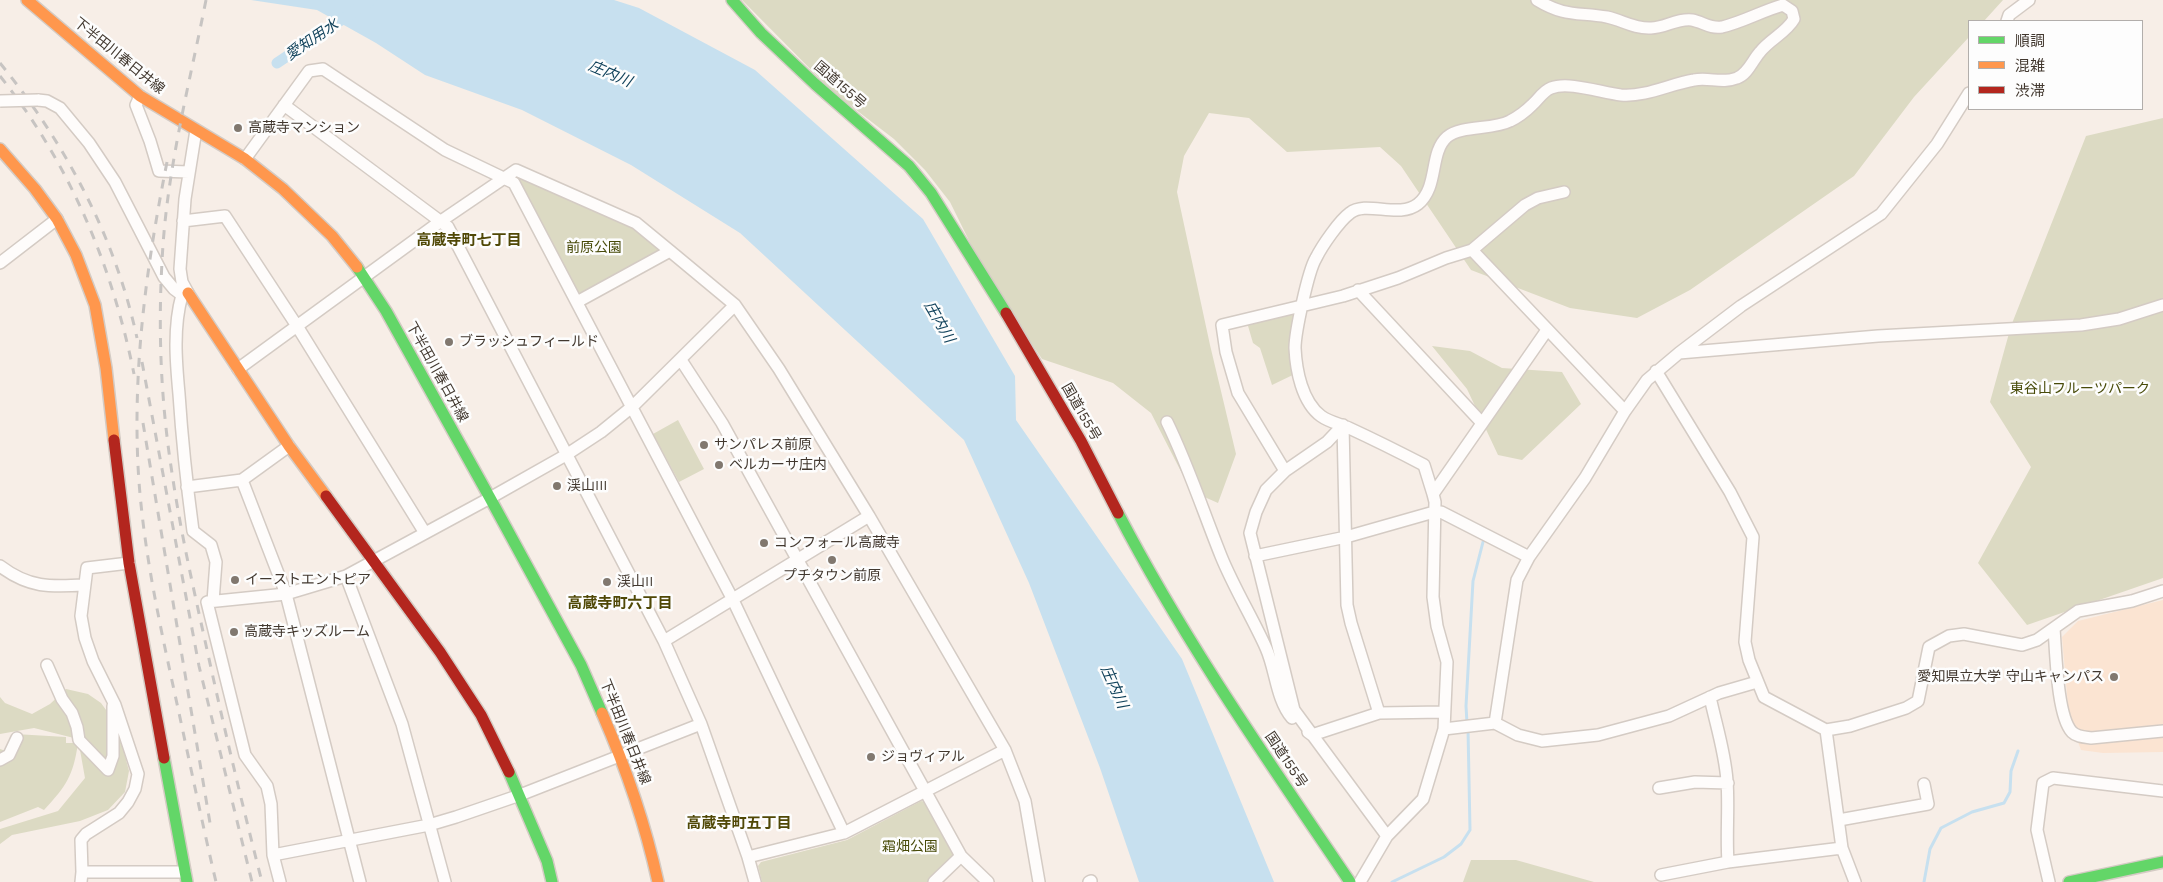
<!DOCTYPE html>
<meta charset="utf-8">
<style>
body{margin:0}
#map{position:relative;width:2163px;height:882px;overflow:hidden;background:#f7eee7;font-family:"Work Sans","Noto Sans JP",sans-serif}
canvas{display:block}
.legend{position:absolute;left:1968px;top:20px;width:175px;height:90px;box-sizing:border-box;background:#fdfdfd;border:1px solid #b2aeab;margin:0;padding:6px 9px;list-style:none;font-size:15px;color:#42382f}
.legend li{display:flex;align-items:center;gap:10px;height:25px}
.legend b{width:25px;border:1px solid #b2aeab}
</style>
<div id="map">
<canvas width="2163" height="882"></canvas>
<ul class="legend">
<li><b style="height:6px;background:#63d668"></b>順調</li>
<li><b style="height:6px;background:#ff974d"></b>混雑</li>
<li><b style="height:6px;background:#b3261e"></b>渋滞</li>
</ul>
</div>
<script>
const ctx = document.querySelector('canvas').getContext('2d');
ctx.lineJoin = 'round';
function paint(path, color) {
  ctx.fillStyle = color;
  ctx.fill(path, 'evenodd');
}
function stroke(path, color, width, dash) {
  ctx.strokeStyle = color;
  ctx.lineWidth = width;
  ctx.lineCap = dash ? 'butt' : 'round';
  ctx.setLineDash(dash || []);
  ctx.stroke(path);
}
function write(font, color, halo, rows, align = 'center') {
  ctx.font = font + ' "Work Sans","Noto Sans JP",sans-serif';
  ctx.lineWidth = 5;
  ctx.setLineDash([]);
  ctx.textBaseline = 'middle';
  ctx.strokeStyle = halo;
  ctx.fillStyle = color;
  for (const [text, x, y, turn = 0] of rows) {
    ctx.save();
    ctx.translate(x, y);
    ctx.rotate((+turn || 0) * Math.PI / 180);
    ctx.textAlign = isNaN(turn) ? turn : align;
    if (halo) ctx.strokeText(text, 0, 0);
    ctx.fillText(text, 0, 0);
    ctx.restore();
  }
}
const built = new Path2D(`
 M2163,600V752L2103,753L2081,750L2069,718L2062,637L2078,621Z`);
const green = new Path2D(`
 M742,0H2003L1984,21H1969V37L1914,97L1854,176L1690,290L1637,318L1570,308L1471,270L1401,166L1380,147L1287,152L1249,118L1209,113L1184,156L1177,192L1210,345L1236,454L1218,503L1191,491L1151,413L1113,383L1042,359L987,277L950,202L925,170L894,139L834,93Z
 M2163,118V578L2027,625L1978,563L2031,467L1990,402L2011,326L2086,136Z
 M521,177L632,227L659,247L658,252L582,294L577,291L519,181Z
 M1303,306L1299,372L1272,385L1260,348L1253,343L1246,319Z
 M1432,346L1470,351L1502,368L1562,372L1581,404L1522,460L1498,455L1467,389Z
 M678,420L704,469L679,482L653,434Z
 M66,689L88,694L101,703L117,725L129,771L125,792L108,810L80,821L12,835L0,844V829L58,811L85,778L78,739L34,728L0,734V697L5,703L32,714L50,704Z
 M15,734L66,737V743H78C73,777 66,786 44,810L38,807L0,822V749L9,752Z
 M921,801L926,802L954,850L953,857L929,882H762L758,866L761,862L847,840Z
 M1471,860H1516L1594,882H1463Z`);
const water = new Path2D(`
 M251,0H614L639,8L755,70L923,219L1015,376L1016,420L1182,659L1274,882H1139L1100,768L1029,583L964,440L740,233L631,165L522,110L425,75L376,43L317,10Z`);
const stream = new Path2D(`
 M1467,723L1466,706L1473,581L1483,542
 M1392,882L1444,857L1461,844L1470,830L1468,729
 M1924,882L1930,849L1941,828L1972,812L2004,803L2010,792L2011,771L2018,751`);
const canal = new Path2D(`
 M277,63L371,0`);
const street = new Path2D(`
 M2007,21L2009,15L2029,0
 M140,96L136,105L150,141L159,171L189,172
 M38,100L47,101L60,108L89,143L115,182L164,277L174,289L182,295
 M284,105L448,227L664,641L701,724L748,857L755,882
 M196,130L185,199L180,269L182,282L188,293L182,295C173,327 176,362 179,394C182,440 187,486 193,531L211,545L216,562L213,601
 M245,159L309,71L323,69L445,150L514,183L732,598L844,833
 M183,221L225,216L297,326L425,533
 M1472,250L1625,411
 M0,263L57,219
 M1358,290L1482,423
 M577,302L670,251L735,305L779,369L869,516L1005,750L1025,801L1039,882
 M1679,353L1741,306L1881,214L1937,144L1969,93
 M681,360L722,423L961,856L988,882
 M238,369L441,221L516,170L636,223L670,251
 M1656,371L1730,492L1753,537L1745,642L1749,660L1764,697L1826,730L1850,726L1906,708L1918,701L1929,647L1949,636L1964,634L2022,645L2037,640L2078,611L2132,601L2163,591
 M1167,422C1188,465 1203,511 1221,556C1234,588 1252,617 1266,648C1276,670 1276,699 1292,718
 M1343,425L1327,442L1285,471L1266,490L1256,512L1250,533L1294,710L1387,836
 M1343,425L1347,605L1351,623L1379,713
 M1285,471L1238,393L1226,352L1222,325L1343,296L1398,278L1446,258L1472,250L1525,205L1538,198L1564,192
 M242,480L286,594L360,882
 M187,487L242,480L289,446
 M1433,494L1424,465C1399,452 1375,440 1349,428C1340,424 1329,422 1321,416C1302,402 1296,370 1295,348C1295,333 1308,271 1316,258C1322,246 1339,221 1350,213C1366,200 1399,219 1418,204C1439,187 1429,153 1447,137C1461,125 1493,130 1510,121C1518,117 1526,111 1532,105C1538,100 1543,91 1551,88C1569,81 1602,93 1621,95C1646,97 1670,84 1694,80C1709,77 1722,84 1737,78C1748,74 1752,61 1760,52C1770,39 1786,33 1794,19L1792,11L1783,5C1762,11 1743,22 1722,27C1710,29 1703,22 1692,20C1677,18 1665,28 1651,28C1634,29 1622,20 1607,17C1577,12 1565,17 1537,0
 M1255,556L1346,537L1434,512H1441L1529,557
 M0,566C29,588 50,587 84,585
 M346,576L402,724L445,882
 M2054,629C2056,653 2057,716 2072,732C2077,737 2084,737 2091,738L2163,731
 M664,641L869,516
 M47,665L62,699L72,713L77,727L79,740L108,770L113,756V706
 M1710,697C1716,725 1725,752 1727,781C1729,808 1726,835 1728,862
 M1495,723L1517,580L1529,557L1585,478L1625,411L1647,380L1679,353L1878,336L2081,325L2119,319L2163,305
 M1444,729L1495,723L1518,735L1542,741L1598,735L1669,716L1719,693L1757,682
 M1826,730L1842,848L1855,882
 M1308,732L1312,735L1379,713L1444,712
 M0,760L9,755L17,738
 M1659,788L1695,782L1728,783
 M1839,820L1928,804L1924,784
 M273,855L429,825L456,817L520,795L701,724
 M748,857L844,833L1005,750
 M82,872L81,840L86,834L119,813L128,802L135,789L138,774L115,705L93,661L85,638L81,616L87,568L129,563
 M1661,875L1728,862L1842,848
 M81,882L82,872H185
 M280,882L273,855L271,804L267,786L245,755L207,602L286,594L346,576L490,498L566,455L601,432L633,406L735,305
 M934,882L961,856
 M1089,882L1091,881
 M1360,882L1387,836L1423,799L1444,729L1447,662L1437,626L1433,597L1435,502L1433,494L1547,330
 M2049,882L2037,830L2043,783L2053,778L2163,791`);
const fast = new Path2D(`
 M732,0L761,33L815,84L909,166L931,193L1006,313
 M357,267L386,311L490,498L581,665L602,713
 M1118,513C1185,642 1269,762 1350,882
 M164,758L187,882
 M509,772L547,861L552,882
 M2069,882L2163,862`);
const slow = new Path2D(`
 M27,0L140,96L245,159L283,189L332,236L357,267
 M0,149L35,189L57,219L76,255L95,305L106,368L114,440
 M188,293L289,446L326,496
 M602,713C626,768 645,823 658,882`);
const jam = new Path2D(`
 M1006,313L1081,441L1118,513
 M114,440L129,563L164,758
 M326,496L440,652L481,715L509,772`);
const rail = new Path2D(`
 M206,0C189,86 166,173 162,262C158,332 161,403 172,473C180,528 192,582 204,636C222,719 241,800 262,882
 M0,63C65,143 115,236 137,338
 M0,76C70,164 112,265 134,374
 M167,162C147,263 133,363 138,466C142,542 158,616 174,690C188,754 201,818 216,882
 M142,362L199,666L252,882
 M143,423L210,823`);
const streetBridge = new Path2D(`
 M0,101L38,100`);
const markers = [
 [238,128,5,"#81786f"],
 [449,342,5,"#81786f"],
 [704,445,5,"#81786f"],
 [719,465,5,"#81786f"],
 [557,486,5,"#81786f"],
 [764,543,5,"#81786f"],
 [832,560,5,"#81786f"],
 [235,580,5,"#81786f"],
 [607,582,5,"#81786f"],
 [234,632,5,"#81786f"],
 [2114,677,5,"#81786f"],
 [871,757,5,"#81786f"]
];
const streetNames = [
 ["下半田川春日井線",119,56,39],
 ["国道155号",840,85,41],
 ["下半田川春日井線",437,372,61],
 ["国道155号",1081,412,60],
 ["下半田川春日井線",625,732,68],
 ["国道155号",1286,760,56]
];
const poiNames = [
 ["高蔵寺マンション",248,128],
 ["ブラッシュフィールド",459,342],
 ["サンパレス前原",714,445],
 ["ベルカーサ庄内",729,465],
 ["渓山III",567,486],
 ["コンフォール高蔵寺",774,543],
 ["プチタウン前原",832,576,"center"],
 ["イーストエントピア",245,580],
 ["渓山II",617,582],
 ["高蔵寺キッズルーム",244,632],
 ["愛知県立大学 守山キャンパス",2104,677,"right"],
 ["ジョヴィアル",881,757]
];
const parkNames = [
 ["前原公園",594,248],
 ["東谷山フルーツパーク",2080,389],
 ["霜畑公園",910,847]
];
const waterNames = [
 ["愛知用水",312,40,-34],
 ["庄内川",610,74,23],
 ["庄内川",939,322,60],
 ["庄内川",1114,687,66]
];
const neighbourhoodNames = [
 ["高蔵寺町七丁目",469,241],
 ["高蔵寺町六丁目",620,604],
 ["高蔵寺町五丁目",739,824]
];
paint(built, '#fbe4d2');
paint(green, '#dcdac3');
paint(water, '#c7e0ef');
stroke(stream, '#c7e0ef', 3);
stroke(canal, '#c7e0ef', 11);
stroke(street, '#d4cbc4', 14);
stroke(fast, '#d4cbc4', 14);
stroke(slow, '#d4cbc4', 14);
stroke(jam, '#d4cbc4', 14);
stroke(street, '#fefcfb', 11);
stroke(fast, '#63d668', 11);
stroke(slow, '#ff974d', 11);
stroke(jam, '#b3261e', 11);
stroke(rail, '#c7c4c2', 3, [9, 9]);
stroke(streetBridge, '#d4cbc4', 14, []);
stroke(streetBridge, '#fefcfb', 11);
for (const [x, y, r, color] of markers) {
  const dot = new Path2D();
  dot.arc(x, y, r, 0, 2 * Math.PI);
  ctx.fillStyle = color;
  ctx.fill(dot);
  stroke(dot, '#fdfdfd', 2);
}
write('14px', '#42382f', '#fdfdfd', streetNames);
write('14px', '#42382f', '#fdfdfd', poiNames, 'left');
write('14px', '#484b09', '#fdfdfd', parkNames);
write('italic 15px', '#12435c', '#fdfdfd', waterNames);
write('bold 15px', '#504806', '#fdfdfd', neighbourhoodNames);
</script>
